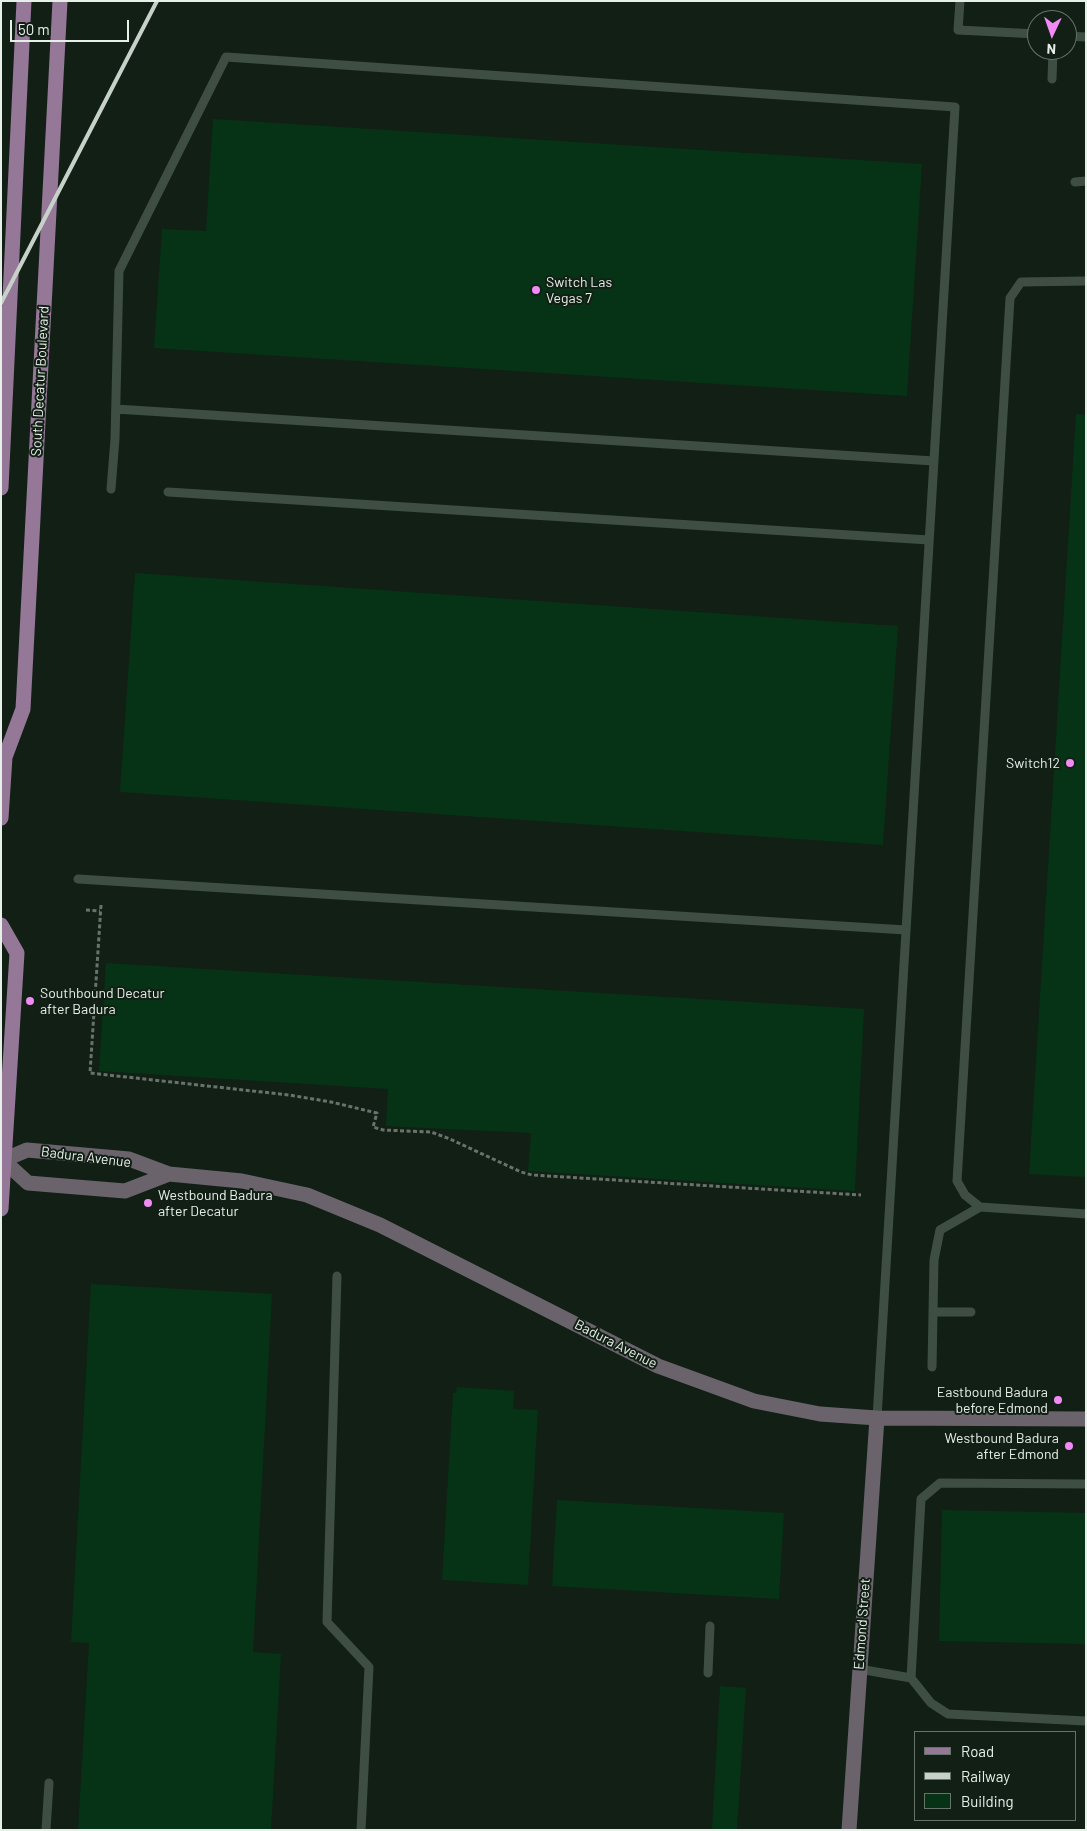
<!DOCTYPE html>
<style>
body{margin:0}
#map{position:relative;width:1087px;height:1831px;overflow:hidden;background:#121f15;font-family:Barlow,sans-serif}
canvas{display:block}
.frame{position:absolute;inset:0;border:2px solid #e6efe8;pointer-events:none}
.legend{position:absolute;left:914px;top:1731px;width:162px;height:90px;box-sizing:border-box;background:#121f15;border:1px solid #677269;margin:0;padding:6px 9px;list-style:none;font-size:15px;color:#e6efe8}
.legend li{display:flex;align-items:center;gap:10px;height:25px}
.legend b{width:25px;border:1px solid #677269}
.north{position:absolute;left:1027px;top:10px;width:50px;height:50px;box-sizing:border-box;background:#121f15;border:1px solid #677269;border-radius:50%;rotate:183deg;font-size:14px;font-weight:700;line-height:20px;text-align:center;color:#e6efe8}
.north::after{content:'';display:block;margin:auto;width:18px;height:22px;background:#f08bf5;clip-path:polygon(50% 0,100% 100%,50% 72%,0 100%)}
.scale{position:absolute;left:10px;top:20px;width:119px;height:22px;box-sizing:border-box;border:2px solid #e6efe8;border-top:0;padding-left:6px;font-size:15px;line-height:18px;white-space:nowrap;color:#e6efe8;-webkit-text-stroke:4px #121f15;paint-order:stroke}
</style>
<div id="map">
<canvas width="1087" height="1831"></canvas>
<div class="frame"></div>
<ul class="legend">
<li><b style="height:6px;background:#957797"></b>Road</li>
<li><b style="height:6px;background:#c7d1c9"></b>Railway</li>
<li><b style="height:14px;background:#063315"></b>Building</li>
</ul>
<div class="north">N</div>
<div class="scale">50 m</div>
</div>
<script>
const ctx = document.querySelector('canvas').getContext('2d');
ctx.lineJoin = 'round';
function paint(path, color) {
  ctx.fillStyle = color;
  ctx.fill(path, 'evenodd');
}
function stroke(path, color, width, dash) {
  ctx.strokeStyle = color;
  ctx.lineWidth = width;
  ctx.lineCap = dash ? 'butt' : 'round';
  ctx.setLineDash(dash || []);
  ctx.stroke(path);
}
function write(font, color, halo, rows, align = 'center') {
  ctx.font = font + ' Barlow,sans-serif';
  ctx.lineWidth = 4;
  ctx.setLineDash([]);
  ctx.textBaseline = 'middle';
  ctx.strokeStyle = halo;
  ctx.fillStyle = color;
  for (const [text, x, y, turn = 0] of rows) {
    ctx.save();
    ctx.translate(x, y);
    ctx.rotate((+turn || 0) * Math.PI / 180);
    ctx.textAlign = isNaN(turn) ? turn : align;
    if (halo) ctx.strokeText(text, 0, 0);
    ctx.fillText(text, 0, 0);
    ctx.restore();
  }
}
const building = new Path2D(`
 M213,119L922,164L907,396L154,348L162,229L206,231Z
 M1076,414L1086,415V1177L1029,1174Z
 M135,573L898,626L883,845L120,792Z
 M106,963L864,1009L855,1191L528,1171L531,1133L386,1126L388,1089L99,1071Z
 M91,1284L272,1294L253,1652L281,1654L271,1830H78L89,1643L71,1642Z
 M457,1387L514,1391L513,1409L538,1410L528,1585L442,1580L453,1393H456Z
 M557,1500L784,1513L779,1599L552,1586Z
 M942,1510L1086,1513V1644L939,1641Z
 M720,1686L746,1688L737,1830H712Z`);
const path = new Path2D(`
 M101,905L90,1073L289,1095L331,1102L377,1113L373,1127L383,1130L431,1132L450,1139L521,1172L532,1175L861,1195
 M86,910L100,911`);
const lane = new Path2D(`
 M960,1L958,30L1037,34
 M1067,36L1086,37
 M1052,79L1053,50
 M1075,182L1086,181
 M1086,281L1021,282L1010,298L957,1181L965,1195L980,1207L1086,1214
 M116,409L934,461
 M111,489L115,439L119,271L226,57L955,107L877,1418
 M168,492L929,540
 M78,879L906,930
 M337,1276L327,1622L369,1667L361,1830
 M934,1312H971
 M932,1367L934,1260L940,1230L980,1207
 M859,1669L911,1678L931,1703L948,1714L1086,1721
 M708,1673L710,1626
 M911,1678L921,1499L940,1483L1086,1484
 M46,1830L49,1783`);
const secondary = new Path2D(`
 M1,1161L27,1150L129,1159L169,1174L242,1181L307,1195L380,1225L658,1366L754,1401L820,1414L877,1418L1086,1419
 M4,1161L28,1183L125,1191L169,1174
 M849,1830L877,1418`);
const primary = new Path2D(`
 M1,488L24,1
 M1,818L5,757L23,709L60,1
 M1,925L17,953L1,1209`);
const rail = new Path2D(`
 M1,303L157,1`);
const markers = [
 [536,290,5,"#f08bf5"],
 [1070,763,5,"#f08bf5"],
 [30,1001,5,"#f08bf5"],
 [148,1203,5,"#f08bf5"],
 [1058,1400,5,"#f08bf5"],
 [1069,1446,5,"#f08bf5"]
];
const poiNames = [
 ["Switch Las",546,282],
 ["Vegas 7",546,298],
 ["Switch12",1060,763,"right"],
 ["Southbound Decatur",40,993],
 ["after Badura",40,1009],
 ["Westbound Badura",158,1195],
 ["after Decatur",158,1211],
 ["Eastbound Badura",1048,1392,"right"],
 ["before Edmond",1048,1408,"right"],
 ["Westbound Badura",1059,1438,"right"],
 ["after Edmond",1059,1454,"right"]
];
const streetNames = [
 ["South Decatur Boulevard",40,381,-87],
 ["Badura Avenue",86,1157,7],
 ["Badura Avenue",616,1344,27],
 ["Edmond Street",862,1624,-86]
];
paint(building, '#063315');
stroke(path, '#68736b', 3, [4, 2.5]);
stroke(lane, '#3f4e42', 9);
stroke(secondary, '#6a636c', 15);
stroke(primary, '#957797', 15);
stroke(rail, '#c7d1c9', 4);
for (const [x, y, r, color] of markers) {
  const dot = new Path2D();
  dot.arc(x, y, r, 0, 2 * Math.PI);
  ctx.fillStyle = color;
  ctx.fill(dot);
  stroke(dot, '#121f15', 2);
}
write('14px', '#e6efe8', '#121f15', poiNames, 'left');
write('14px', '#e6efe8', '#121f15', streetNames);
</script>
